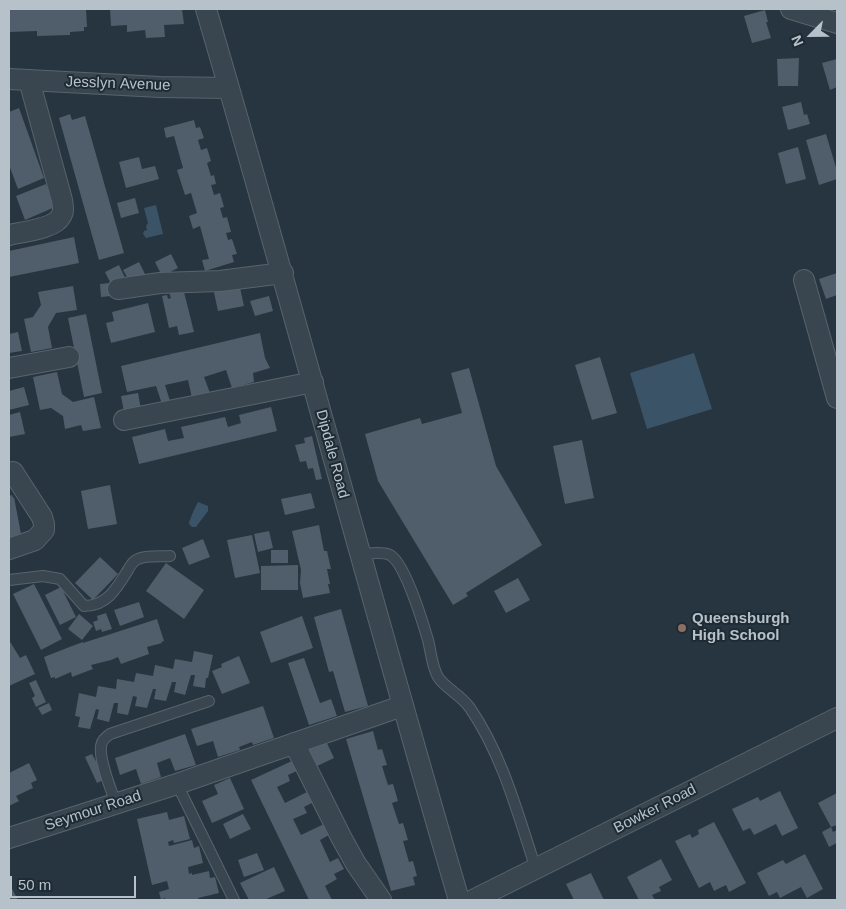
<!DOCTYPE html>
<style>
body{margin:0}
#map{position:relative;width:846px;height:909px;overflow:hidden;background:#26353f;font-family:Arial,sans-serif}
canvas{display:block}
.frame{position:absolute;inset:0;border:10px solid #b6c1ca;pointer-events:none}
.north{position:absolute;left:786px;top:10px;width:50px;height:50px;-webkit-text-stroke:4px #1f2b34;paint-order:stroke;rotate:247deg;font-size:14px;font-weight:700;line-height:20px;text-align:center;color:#b6c1ca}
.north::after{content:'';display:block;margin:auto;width:18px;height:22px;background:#b6c1ca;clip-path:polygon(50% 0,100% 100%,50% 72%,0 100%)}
.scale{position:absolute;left:10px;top:876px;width:126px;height:22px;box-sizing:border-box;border:2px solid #b6c1ca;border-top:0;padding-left:6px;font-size:15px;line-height:18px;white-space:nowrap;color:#b6c1ca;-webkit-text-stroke:4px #1f2b34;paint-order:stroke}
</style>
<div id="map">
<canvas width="846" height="909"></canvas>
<div class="frame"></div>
<div class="north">N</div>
<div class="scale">50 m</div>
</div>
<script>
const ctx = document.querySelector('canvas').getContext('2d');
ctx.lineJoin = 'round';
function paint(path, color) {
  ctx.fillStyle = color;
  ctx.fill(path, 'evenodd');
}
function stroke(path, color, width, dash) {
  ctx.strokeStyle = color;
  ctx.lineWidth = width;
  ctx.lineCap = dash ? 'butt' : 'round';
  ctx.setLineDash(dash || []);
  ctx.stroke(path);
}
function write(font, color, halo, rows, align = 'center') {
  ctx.font = font + ' Arial,sans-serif';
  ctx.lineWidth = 4;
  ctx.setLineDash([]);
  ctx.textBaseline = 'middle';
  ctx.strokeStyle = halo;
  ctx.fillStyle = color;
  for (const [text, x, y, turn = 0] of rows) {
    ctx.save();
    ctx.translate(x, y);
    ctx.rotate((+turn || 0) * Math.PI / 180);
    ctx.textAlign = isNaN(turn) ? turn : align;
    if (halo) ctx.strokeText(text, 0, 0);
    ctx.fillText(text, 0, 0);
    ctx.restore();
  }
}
const water = new Path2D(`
 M156,205L163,234L146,238L143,234L144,231L147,230L146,226L148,223L144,208Z
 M694,353L712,409L647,429L630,373Z
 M198,502L208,506V511L196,527H192L189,524C189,521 196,505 198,502Z`);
const building = new Path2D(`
 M9,9H86L87,27H84V31L70,32V35L37,36V31L10,32Z
 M110,9H182L184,24L164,25L165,37L146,38L145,30L127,32V25L111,26Z
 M765,10L768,22H766L771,38L752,43L744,16Z
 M799,58L798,86H778L777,59Z
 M837,59V87L830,90L822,63Z
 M801,102L804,115L807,114L810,124L788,130L782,107Z
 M19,108L44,178L18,189L9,165V112Z
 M70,114L72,120L85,116L124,253L99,260L59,118Z
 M194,120L196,128L200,127L204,138L198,140L201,150L207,148L211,161L207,163L211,176L214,175L216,184L211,185L214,195L220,193L224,207L220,208L223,218L227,217L231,232L226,233L228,240L232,239L237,254L232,255L234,262L205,271L202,260L209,259L200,226L193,229L189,216L197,213L191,193L185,195L177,170L183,168L174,136L166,138L164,128Z
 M826,134L837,171V179L819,185L806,140Z
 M798,147L806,179L786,184L778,153Z
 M139,157L142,169L155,166L159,179L126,188L119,162Z
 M46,184L55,207L25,220L16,196Z
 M135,198L139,213L121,218L117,203Z
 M74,237L79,263L9,277V251Z
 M171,254L178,268L162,276L155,262Z
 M139,262L146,276L131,284L123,270Z
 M119,265L126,280L112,286L105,272Z
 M837,273V295L826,299L819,279Z
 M110,283L111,296L101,297L100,284Z
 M239,283L244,306L218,311L213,288Z
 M73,286L77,310L56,313L48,327L52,348L31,352L24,319L33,317L41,305L38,292Z
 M183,288L194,332L179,335L177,326L169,328L162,296L167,295L168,299L171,298L169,292Z
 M269,296L273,311L255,316L250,301Z
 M148,303L155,332L111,343L106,323L114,321L112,312Z
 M86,314L102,393L84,397L68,318Z
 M18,332L22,351L9,353V334Z
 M260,333L265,358L270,368L253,373L254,382L232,388L226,370L204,377L210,393L192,398L188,380L165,385L170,401L162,404L156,386L127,392L121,366Z
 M600,357L617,413L592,420L575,365Z
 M469,368L496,466L542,545L466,593L468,596L453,605L378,481L365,434L420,418L422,424L462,413L451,373Z
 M57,372L62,394L73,402L94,397L101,428L83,431L81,425L65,429L63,416L51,408L40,410L33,377Z
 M24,387L29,405L9,410V391Z
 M138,393L141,409L124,412L121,396Z
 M271,407L277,431L139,464L132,437L165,429L168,441L184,438L181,427L225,417L228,427L241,423L239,415Z
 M20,412L25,434L9,437V415Z
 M312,436L322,479L316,480L313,468L308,469L306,461L300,462L295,445L305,443L304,438Z
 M582,440L594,498L565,504L553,446Z
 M110,485L117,524L88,529L81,491Z
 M311,493L315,508L285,515L281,499Z
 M12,495L13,498L14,497L21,534L19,535L20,537L9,539V496Z
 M319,525L324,551H327L331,569H327L330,584H328L330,593L303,598L300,583L301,570L292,531Z
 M269,531L273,548L258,552L254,534Z
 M252,535L260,573L235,578L227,540Z
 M203,539L210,557L189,565L182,548Z
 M271,550H288V563H271Z
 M100,557L118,574L93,600L75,583Z
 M166,563L204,590L184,619L146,591Z
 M298,565V590H261V566Z
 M518,578L530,600L506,613L494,591Z
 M34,584L62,639L41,650L13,594Z
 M61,587L76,617L60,625L45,595Z
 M139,602L144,617L120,626L114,610Z
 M341,609L368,706L345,712L333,671L329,672L314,617Z
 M106,613L112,629L102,632L101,629L96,631L93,622L98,620L97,616Z
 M79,614L93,626L82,640L68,629Z
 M302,616L313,648L271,663L260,632Z
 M157,619L164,641L161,642L162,643L147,647L149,654L121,664L118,657L111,660L91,665L93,669L72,677L71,672L55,679V677L51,678L44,657L72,646L83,642V643Z
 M9,640L20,658L26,655L35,674L9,686Z
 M194,651L213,655L208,678H206L205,688L193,686L195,675H191L185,695L174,692L176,682H172L166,701L154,699L156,689H153L147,708L135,706L137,697L133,696L128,715L117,713L118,703H114L109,722L97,719L99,710L96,709L90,729L78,727L80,717L75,716L79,693L96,697L98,686L116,689L117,679L134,682L136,673L153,676L155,665L173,669L175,659L192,662Z
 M239,656L250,683L222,694L212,671L222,667L221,664Z
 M304,658L320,703L331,699L337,716L309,725L288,663Z
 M36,680L46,702L36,707L32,698L35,696L29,683Z
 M49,703L52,710L42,715L38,708Z
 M263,706L274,738L253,745L252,742L239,747L240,750L218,757L213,741L197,746L191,729Z
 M373,731L378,750L382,749L387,765L382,766L388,785L393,784L398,801L392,803L399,824L403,823L408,840L403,841L409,862L413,861L417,876L413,877L415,885L391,891L346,739Z
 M185,734L196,765L175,771L170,758L157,763L161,777L141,784L136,769L120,775L115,758Z
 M326,741L334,758L313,768L305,751Z
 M92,754L106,779L97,783L85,757Z
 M294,760L299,770L288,775L290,781L277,787L285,803L309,791L314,802L304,807L307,813L293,819L301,835L324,824L329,835L320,840L330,862L338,858L344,869L334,874L337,879L325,886L332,900H309L251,780Z
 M29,763L37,780L31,783L33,788L16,796L19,801L9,806V773Z
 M230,778L244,809L212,823L202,801L218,794L214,785Z
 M780,791L798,828L782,836L776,824L754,835L750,828L743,831L732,809L758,797L760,801Z
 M837,793V825L831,827L818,803Z
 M167,812L169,820L184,816L190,839L174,843L173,840L168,842L169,846L192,840L194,848L199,846L203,863L188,867L189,874L192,873V875L209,871L210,878L215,877L219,893L198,898L199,900H166L165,898L161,900L159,892L169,889L167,881L152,885L137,819Z
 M243,814L251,829L230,839L223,824Z
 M714,822L746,883L729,892L726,885L714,891L710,882L699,888L675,841L690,834L692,838L699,834L698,830Z
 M831,827L833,832L837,830V843L829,847L822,832Z
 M257,853L264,870L244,877L238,860Z
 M805,854L823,889L807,898L801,887L780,898L777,892L769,896L757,873L783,860L786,864Z
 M661,859L672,880L659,887L661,891L652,895L655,900H639L627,877Z
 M274,867L285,891L264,900H249L240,883Z
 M591,873L604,900H574L566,884Z
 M9,885H10L18,900H9Z`);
const service = new Path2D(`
 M360,554C369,554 381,551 390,555C405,563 423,623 428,640C431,652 432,667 438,677C445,688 461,695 470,708C503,756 518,815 536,869
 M9,580L43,576L60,579L84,606C107,606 117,588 128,570C130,566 133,561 138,559C147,555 160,557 170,556
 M177,784L234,900
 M116,804C111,789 99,761 101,746C102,740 105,738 110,734L209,701`);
const minor = new Path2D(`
 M206,9C293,305 372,604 459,900
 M791,9L837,23
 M9,79L160,87L228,88
 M9,235C21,232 55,229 61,216C64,212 63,206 62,200L29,80
 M804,280L837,398
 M118,289L160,283L220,281L283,273
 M9,368L69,357
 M124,420L313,382
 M9,549L35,540L44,530V524L42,517L13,472
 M294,743L341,837L356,864L381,900
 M9,838L177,784L402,706
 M473,900L837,718`);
const markers = [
 [682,628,5,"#8d6e63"]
];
const streetNames = [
 ["Jesslyn Avenue",118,84,2],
 ["Dipdale Road",332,454,75],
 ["Bowker Road",655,809,-27],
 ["Seymour Road",93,811,-18]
];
const poiNames = [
 ["Queensburgh",692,619],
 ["High School",692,636]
];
paint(water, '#3a5366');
paint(building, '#4f5e6a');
stroke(service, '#58646d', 12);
stroke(minor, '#58646d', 22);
stroke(service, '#3a464f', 10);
stroke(minor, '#3a464f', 20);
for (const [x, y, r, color] of markers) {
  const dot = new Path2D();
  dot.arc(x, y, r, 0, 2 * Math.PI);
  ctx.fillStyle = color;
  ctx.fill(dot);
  stroke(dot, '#1f2b34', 2);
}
write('15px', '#b6c1ca', '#1f2b34', streetNames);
write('bold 15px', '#b6c1ca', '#1f2b34', poiNames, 'left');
</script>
